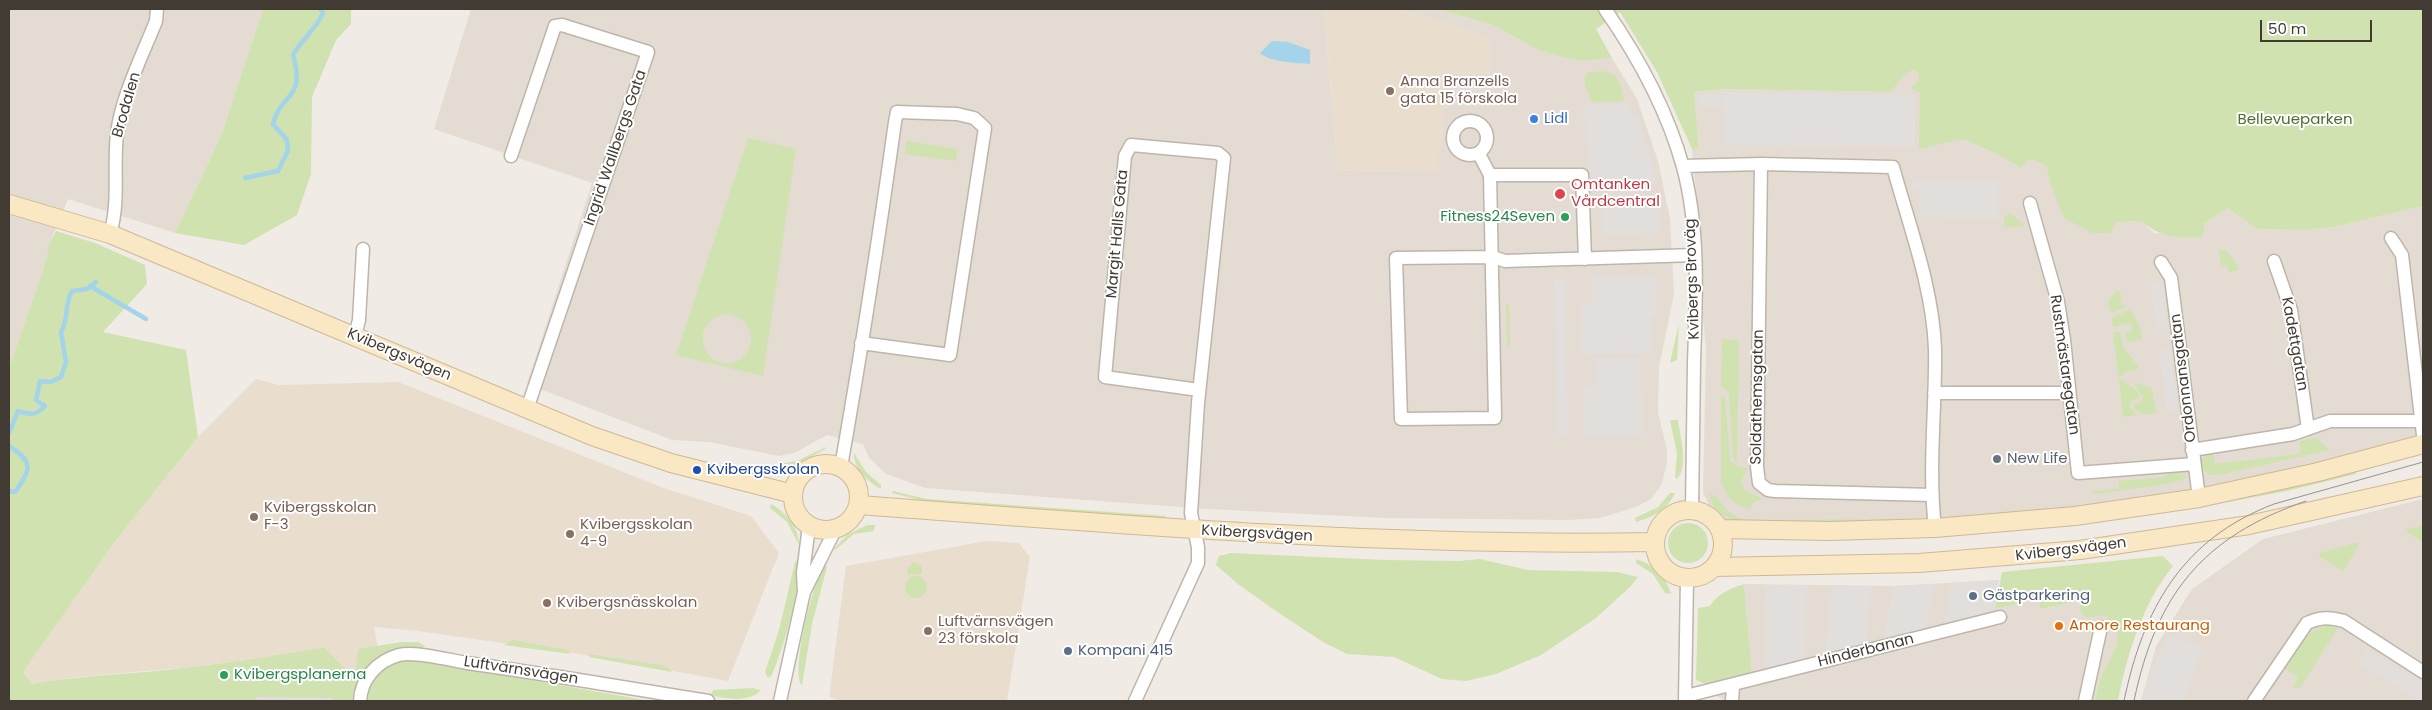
<!DOCTYPE html>
<meta charset="utf-8">
<style>
body{margin:0}
#map{position:relative;width:2432px;height:710px;overflow:hidden;background:#f0ebe4;font-family:Poppins,sans-serif}
canvas{display:block}
.frame{position:absolute;inset:0;border:10px solid #423b34;pointer-events:none}
.scale{position:absolute;left:2260px;top:20px;width:112px;height:22px;box-sizing:border-box;border:2px solid #423b34;border-top:0;padding-left:6px;font-size:15px;line-height:18px;white-space:nowrap;color:#423b34;-webkit-text-stroke:4px #fff;paint-order:stroke}
</style>
<div id="map">
<canvas width="2432" height="710"></canvas>
<div class="frame"></div>
<div class="scale">50 m</div>
</div>
<script>
const ctx = document.querySelector('canvas').getContext('2d');
ctx.lineJoin = 'round';
function paint(path, color) {
  ctx.fillStyle = color;
  ctx.fill(path, 'evenodd');
}
function stroke(path, color, width, dash) {
  ctx.strokeStyle = color;
  ctx.lineWidth = width;
  ctx.lineCap = dash ? 'butt' : 'round';
  ctx.setLineDash(dash || []);
  ctx.stroke(path);
}
function write(font, color, halo, rows, align = 'center') {
  ctx.font = font + ' Poppins,sans-serif';
  ctx.lineWidth = 4;
  ctx.setLineDash([]);
  ctx.textBaseline = 'middle';
  ctx.strokeStyle = halo;
  ctx.fillStyle = color;
  for (const [text, x, y, turn = 0] of rows) {
    ctx.save();
    ctx.translate(x, y);
    ctx.rotate((+turn || 0) * Math.PI / 180);
    ctx.textAlign = isNaN(turn) ? turn : align;
    if (halo) ctx.strokeText(text, 0, 0);
    ctx.fillText(text, 0, 0);
    ctx.restore();
  }
}
const residential = new Path2D(`
 M9,9H263L221,136L175,233L68,199L50,242L44,267L9,368Z
 M471,9H1324L1338,171L1439,170V146L1443,145L1442,109L1448,107V73L1490,74V38L1399,9H1437L1493,25L1536,49L1584,61L1612,58L1637,99L1658,161L1670,219L1674,294L1659,367L1658,412L1667,450V462L1662,484L1651,499L1636,507L1600,518L1569,520L1384,518L1208,509L925,488L886,474L869,458L863,444L827,435L794,453L779,456L709,442L672,440L527,384L592,183L434,129Z
 M1914,70L1919,75L1920,93L1963,139L1999,155L2020,168L2030,159L2046,165L2050,182L2116,222L2141,221L2154,233L2203,237L2205,223L2228,208L2257,229L2304,230L2334,227L2423,206V439L2206,494L1939,524L1730,523L1710,507L1703,493L1706,351L1702,305L1700,233L1692,149L1699,148L1694,92L1725,89L1891,92L1906,73Z
 M2423,499V701H2141L2156,646L2192,589L2263,539Z
 M1999,580L1996,609L2038,598L2042,609L2080,601L2104,615L2116,628L2117,645L2100,678L2095,701H1726L1717,696L1706,684L1752,672L1744,584L1893,586Z`);
const education = new Path2D(`
 M1324,9H1399L1490,38V74L1448,73V107L1442,109L1443,146H1439V170L1338,171Z
 M256,379L278,385L398,382L661,487L751,516L779,553L728,681L593,656L418,631L374,627L380,659L356,681L324,647L279,656L182,668L75,677L32,684L23,672L117,539L198,437Z
 M987,541L1019,543L1030,557L1007,701H841L829,697L846,566Z`);
const green = new Path2D(`
 M263,9H351V24L336,40L312,97L311,174L297,215L244,245L175,233L221,136Z
 M1437,9H2423V206L2334,227L2304,230L2257,229L2228,208L2205,223L2203,237C2177,238 2161,238 2141,221L2117,222L2110,233H2092L2064,218L2050,182L2046,165L2030,159L2020,168L1999,155L1963,139L1919,149L1920,93L1911,88L1918,81L1919,75L1914,70L1906,73L1891,92L1725,89L1694,92L1699,148L1692,149L1657,72L1620,12L1596,29L1612,58L1584,61L1562,57L1536,49L1493,25Z
 M1602,71C1620,73 1621,86 1624,101L1591,102C1590,91 1580,84 1587,73Z
 M748,138L796,149L763,376L676,355ZM724,314C770,317 752,380 712,359C696,342 701,320 724,314Z
 M906,141L957,149L956,161L905,154Z
 M2009,213L2024,224V226L2004,228V218Z
 M56,231L95,243L145,265L147,284L103,332L186,350L198,437L117,539L23,672L32,684C70,677 108,675 146,672C206,666 265,658 324,647L356,680L380,659H412L650,701H9V368L44,267L50,242Z
 M2219,250H2226L2240,269L2229,273L2228,265L2221,266Z
 M2118,290L2121,293L2120,301L2126,307L2111,313L2108,301Z
 M1506,304H1509L1510,346H1507Z
 M2130,310L2138,322L2142,337V339L2127,342L2125,333L2132,332L2131,323L2113,327L2112,317Z
 M1679,325L1677,360L1670,363L1678,328Z
 M2113,332H2120L2124,348L2138,366L2137,370L2125,372L2123,376L2118,375Z
 M1722,339L1739,340L1737,462L1733,458L1729,393L1721,386Z
 M2119,378L2135,389L2140,396L2139,399L2131,401L2129,406L2137,415L2123,417Z
 M2133,382L2152,388L2156,413L2141,415L2133,407L2134,404L2140,403L2143,398Z
 M1721,396L1725,397L1730,461L1735,465L1747,469L1741,482L1745,490L1763,499L1755,502L1749,509C1733,505 1725,496 1721,480Z
 M1670,420H1678C1680,436 1689,466 1677,479L1675,477L1677,453Z
 M2316,438L2330,450L2220,475H2209L2201,468L2202,458L2213,453L2215,464L2298,454L2301,451L2300,441Z
 M826,447L825,449L794,466L779,469V464L797,461Z
 M854,453L866,472L881,485V489C869,483 853,468 854,453Z
 M2355,466L2356,474L2287,491L2222,503L2079,524V519Z
 M2173,471L2186,475L2185,479L2168,484L2095,494L2090,492L2119,488V481L2164,477Z
 M893,491L927,499L1167,516L1162,518L931,503L892,493Z
 M2184,491L2181,494L2078,510L2077,506Z
 M1670,493H1675C1667,510 1653,517 1636,522L1635,518L1658,507Z
 M1710,493C1724,499 1722,514 1746,520L1920,519L1915,522L1744,523C1730,520 1709,510 1710,493Z
 M771,504C786,512 799,528 799,545L787,522L770,508Z
 M2066,507H2070V511L1948,520L1944,517Z
 M1668 543a20 20 0 1 1 40 0a20 20 0 1 1-40 0Z
 M867,525H875L874,531L854,534L835,550L834,549L847,535Z
 M2423,525V543L2405,530Z
 M2358,542L2359,545L2343,571L2319,556L2320,553Z
 M1231,553L1384,560L1459,561L1480,559L1528,570L1617,572L1638,577L1630,587L1596,618L1541,655L1496,674L1466,681L1442,679L1394,657L1347,654L1323,642L1273,609L1238,584L1216,565L1219,556Z
 M2163,556L2173,566C2143,602 2127,655 2118,701H2095L2100,678L2117,645L2116,628L2104,615L2088,618L2081,613L2080,601L2041,609L2038,599L1995,609L2002,572Z
 M1636,559C1653,564 1666,576 1671,594L1665,593L1653,574L1636,563Z
 M798,560C804,584 782,650 772,675L768,678L765,672L779,630L795,562Z
 M914,562L922,566V574L908,575L907,569Z
 M826,565L827,567L812,624L802,685C790,676 813,575 826,565Z
 M905 587a11 11 0 1 1 22 0a11 11 0 1 1-22 0Z
 M1744,584L1752,672L1706,684L1696,680L1698,608L1710,606C1718,593 1730,589 1744,584Z
 M2328,625L2338,628L2300,688H2293L2298,677L2285,669C2297,651 2306,628 2328,625Z
 M513,640L568,650L570,654L504,645Z
 M402,642H418L425,646L422,648C390,649 380,650 359,676L355,677L358,649Z
 M589,654L666,666L672,672L589,657Z
 M752,688L761,690C749,703 727,699 711,695L713,690Z`);
const parking = new Path2D(`
 M1449,77H1488V106H1449Z
 M1723,92L1915,95V146L1723,145Z
 M1697,94L1721,95V106L1697,105Z
 M1584,104H1629L1632,115H1638L1657,184H1590Z
 M1912,179L1999,180V218L1919,217L1920,190H1912Z
 M1658,194V233L1602,234V195Z
 M1656,276L1657,315L1651,316V353L1583,354L1582,304H1592L1591,277Z
 M1565,278L1568,436H1557L1554,279Z
 M2162,282L2168,328L2156,329L2151,283Z
 M2170,348L2178,409L2167,411L2159,349Z
 M1640,358L1642,436L1584,437L1583,387L1595,386V359Z
 M1999,580L1995,609L1945,623L1951,583Z
 M1935,584L1926,628L1884,639L1893,586Z
 M1766,585H1807L1805,659L1767,668Z
 M1832,585L1872,586L1865,644L1825,653Z
 M2169,634L2203,649L2194,669L2184,701H2144L2147,681Z
 M2368,649L2423,684V701H2420L2359,663Z
 M256,697L332,698V701H256Z`);
const water = new Path2D(`
 M1272,41L1288,42L1310,50V64C1297,63 1269,62 1260,53Z`);
const stream = new Path2D(`
 M245,178L278,171L288,151L287,140L273,124C282,90 306,101 293,55C302,39 317,28 323,13L320,9
 M90,286L146,319
 M9,433L18,411C31,415 35,416 45,406L36,400L40,381L51,382L61,377L66,362L61,332C69,320 64,304 72,291L87,289L96,282
 M9,446C34,462 31,469 15,492L9,491`);
const street = new Path2D(`
 M1605,9C1639,58 1667,109 1683,167C1700,230 1696,298 1694,363C1693,412 1693,461 1692,510
 M1453 138a17 17 0 1 1 34 0a17 17 0 1 1-34 0Z
 M1479,154L1490,175L1495,418L1401,419L1396,258L1493,257L1505,261L1695,255
 M511,156L555,26L562,25L648,52L527,409
 M1761,164L1757,467L1759,483L1768,490L1775,491L1932,495
 M1683,166L1761,164L1893,167C1909,225 1933,288 1935,349C1936,408 1928,468 1935,528
 M1490,175H1582L1585,259
 M2030,203L2058,302L2064,340L2078,473L2194,464
 M110,234C120,201 113,168 117,134C121,98 142,56 156,21L157,9
 M2391,238L2402,255L2423,435
 M2274,261L2291,310L2308,429
 M2161,262L2171,278L2199,498
 M355,336L359,320L363,249
 M1934,393H2069
 M2192,450L2293,434L2330,421H2421
 M841,467C861,353 879,237 895,122L897,112L957,114L974,118L985,128L950,355L861,343
 M804,592L835,530
 M1686,696L2000,617
 M360,701C361,679 377,661 399,655C415,651 449,660 467,663C547,674 627,688 708,701
 M780,701L804,592L803,573L809,526
 M1135,701L1198,563V547L1191,513L1198,403L1224,158L1218,153L1131,145L1125,156L1105,377L1199,390
 M1685,701L1687,578
 M1732,701L1733,686
 M2085,701L2101,627
 M2254,701L2307,623C2320,617 2330,617 2344,621L2423,672`);
const secondary = new Path2D(`
 M9,204L110,234L592,436L671,463L793,494
 M793 497a33 33 0 1 1 66 0a33 33 0 1 1-66 0Z
 M859,505C1124,525 1389,547 1655,542
 M1655 544a34 34 0 1 1 68 0a34 34 0 1 1-68 0Z
 M1720,529L1829,531L1935,528L2075,516L2199,498L2318,472L2423,444
 M1714,567L1919,563L2080,550L2249,525L2423,486`);
const tram = new Path2D(`
 M2124,701C2143,609 2182,539 2274,504L2423,462
 M2134,701C2156,595 2202,537 2306,501`);
const markers = [
 [1390,91,5,"#8d6e63"],
 [1534,119,5,"#3f7fe0"],
 [1560,194,6,"#e0444e"],
 [1565,217,5,"#2e9e5b"],
 [1997,459,5,"#6b7280"],
 [697,470,5,"#1a4fb4"],
 [254,517,5,"#8d6e63"],
 [570,534,5,"#8d6e63"],
 [1973,596,5,"#5c6f8a"],
 [547,603,5,"#8d6e63"],
 [2059,626,5,"#e8710a"],
 [928,631,5,"#8d6e63"],
 [1068,651,5,"#5c6f8a"],
 [224,675,5,"#2e9e5b"]
];
const educationNames = [
 ["Anna Branzells",1400,82],
 ["gata 15 förskola",1400,99],
 ["Kvibergsskolan",264,508],
 ["F-3",264,525],
 ["Kvibergsskolan",580,525],
 ["4-9",580,542],
 ["Kvibergsnässkolan",557,603],
 ["Luftvärnsvägen",938,622],
 ["23 förskola",938,639]
];
const streetNames = [
 ["Brodalen",127,105,-74],
 ["Ingrid Wallbergs Gata",616,148,-71],
 ["Margit Halls Gata",1118,234,-85],
 ["Kvibergs Broväg",1693,279,-92],
 ["Kadettgatan",2294,344,80],
 ["Kvibergsvägen",399,355,23],
 ["Rustmästaregatan",2064,365,82],
 ["Ordonnansgatan",2184,378,-97],
 ["Soldathemsgatan",1758,397,-89],
 ["Kvibergsvägen",1257,534,3],
 ["Kvibergsvägen",2071,550,-7],
 ["Hinderbanan",1866,651,-14],
 ["Luftvärnsvägen",521,671,9]
];
const shopNames = [
 ["Lidl",1544,119]
];
const parkNames = [
 ["Bellevueparken",2295,120]
];
const healthNames = [
 ["Omtanken",1571,185],
 ["Vårdcentral",1571,202]
];
const leisureNames = [
 ["Fitness24Seven",1555,217],
 ["Kvibergsplanerna",234,675,"left"]
];
const worshipNames = [
 ["New Life",2007,459]
];
const transitNames = [
 ["Kvibergsskolan",707,470]
];
const serviceNames = [
 ["Gästparkering",1983,596],
 ["Kompani 415",1078,651]
];
const foodNames = [
 ["Amore Restaurang",2069,626]
];
paint(residential, '#e4dcd2');
paint(education, '#e9dece');
paint(green, '#d0e2af');
paint(parking, '#e1dedc');
paint(water, '#a3d4ea');
stroke(stream, '#a3d4ea', 4.5);
stroke(street, '#beb5aa', 15);
stroke(secondary, '#cdb996', 20);
stroke(street, '#fff', 12);
stroke(secondary, '#fae7c4', 18);
stroke(tram, '#939393', 1);
for (const [x, y, r, color] of markers) {
  const dot = new Path2D();
  dot.arc(x, y, r, 0, 2 * Math.PI);
  ctx.fillStyle = color;
  ctx.fill(dot);
  stroke(dot, '#fff', 2);
}
write('15px', '#785e54', '#fff', educationNames, 'left');
write('15px', '#423b34', '#fff', streetNames);
write('15px', '#366cbe', '#fff', shopNames, 'left');
write('15px', '#4c6e2d', '#fff', parkNames);
write('15px', '#be3a42', '#fff', healthNames, 'left');
write('15px', '#27864d', '#fff', leisureNames, 'right');
write('15px', '#5b616d', '#fff', worshipNames, 'left');
write('15px', '#164399', '#fff', transitNames, 'left');
write('15px', '#4e5e75', '#fff', serviceNames, 'left');
write('15px', '#c56008', '#fff', foodNames, 'left');
</script>
